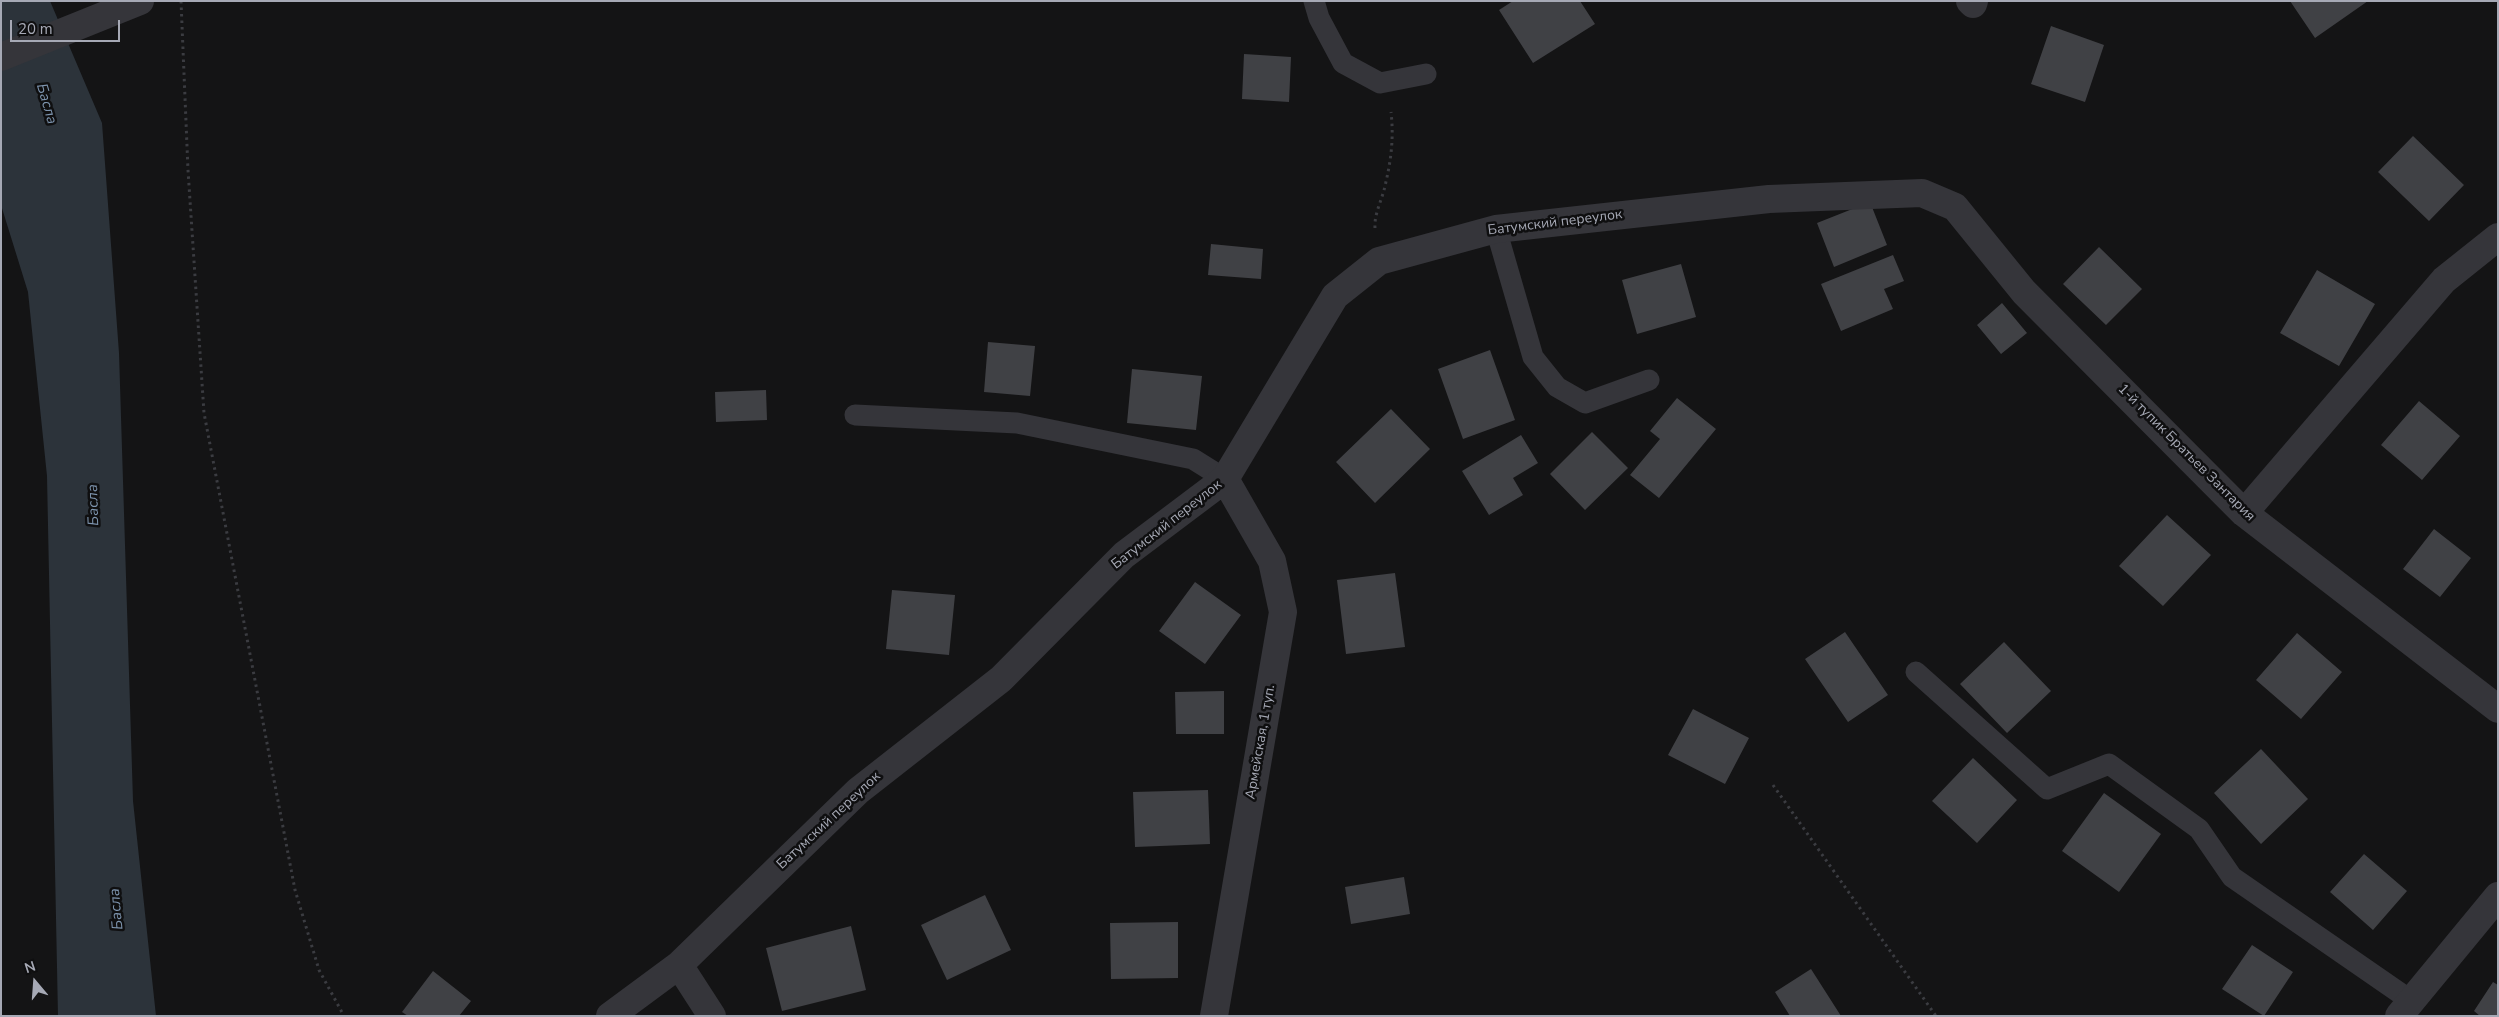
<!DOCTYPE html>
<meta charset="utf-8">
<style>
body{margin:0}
#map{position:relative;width:2499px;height:1017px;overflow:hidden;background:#141415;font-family:"Nunito Sans",sans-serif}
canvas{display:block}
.frame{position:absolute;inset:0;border:2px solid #a6a9b5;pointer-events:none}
.north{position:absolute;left:10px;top:957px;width:50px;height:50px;-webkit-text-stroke:4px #0f0f10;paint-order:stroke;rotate:342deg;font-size:14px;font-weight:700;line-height:20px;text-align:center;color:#a6a9b5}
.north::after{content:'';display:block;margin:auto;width:18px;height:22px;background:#a6a9b5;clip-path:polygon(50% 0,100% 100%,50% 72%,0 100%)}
.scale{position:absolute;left:10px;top:20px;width:110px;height:22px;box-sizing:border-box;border:2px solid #a6a9b5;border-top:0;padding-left:6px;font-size:15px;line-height:18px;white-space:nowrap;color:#a6a9b5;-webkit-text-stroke:4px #0f0f10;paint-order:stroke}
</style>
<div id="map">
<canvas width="2499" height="1017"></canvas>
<div class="frame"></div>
<div class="north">N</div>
<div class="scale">20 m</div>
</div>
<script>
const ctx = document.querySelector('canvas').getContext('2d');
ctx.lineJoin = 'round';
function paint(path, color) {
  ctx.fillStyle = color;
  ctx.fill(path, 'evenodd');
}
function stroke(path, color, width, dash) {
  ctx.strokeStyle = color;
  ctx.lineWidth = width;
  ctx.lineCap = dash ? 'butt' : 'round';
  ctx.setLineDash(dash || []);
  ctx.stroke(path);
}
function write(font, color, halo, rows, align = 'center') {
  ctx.font = font + ' "Nunito Sans",sans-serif';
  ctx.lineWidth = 5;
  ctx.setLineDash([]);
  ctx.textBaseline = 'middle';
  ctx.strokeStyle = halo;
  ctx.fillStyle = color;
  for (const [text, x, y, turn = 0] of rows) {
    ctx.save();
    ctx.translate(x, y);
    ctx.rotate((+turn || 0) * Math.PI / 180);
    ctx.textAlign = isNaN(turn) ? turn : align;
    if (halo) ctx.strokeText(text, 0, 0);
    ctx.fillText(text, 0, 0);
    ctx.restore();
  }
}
const water = new Path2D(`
 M1,1H50L102,123L119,353L133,801L156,1016H58L47,476L28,292L1,205Z`);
const building = new Path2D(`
 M1513,1H1580L1595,24L1533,63L1499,10Z
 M2290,1H2368L2315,38Z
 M2051,26L2104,45L2085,102L2031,84Z
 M1244,54L1291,57L1289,102L1242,99Z
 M2413,136L2464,185L2429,221L2378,172Z
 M1870,202L1887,245L1834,267L1817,223Z
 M1211,244L1263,249L1261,279L1208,275Z
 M2099,247L2142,289L2106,325L2063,284Z
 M1893,255L1904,281L1884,289L1893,309L1841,331L1821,284Z
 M1681,264L1696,317L1637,334L1622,280Z
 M2317,270L2375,304L2339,366L2280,333Z
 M2002,303L2027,333L2001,354L1977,325Z
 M988,342L1035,346L1030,396L984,392Z
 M1490,350L1515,420L1463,439L1438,369Z
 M1132,369L1202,376L1196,430L1127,423Z
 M766,390L767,420L716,422L715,392Z
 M1677,398L1716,429L1659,498L1630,475L1660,439L1650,431Z
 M2419,401L2460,436L2422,480L2381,445Z
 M1391,409L1430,449L1375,503L1336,462Z
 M1592,432L1628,468L1585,510L1550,474Z
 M1521,435L1538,463L1513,478L1523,495L1489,515L1462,471Z
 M2167,515L2211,555L2163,606L2119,566Z
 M2434,529L2471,558L2440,597L2403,569Z
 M1395,573L1405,647L1346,654L1337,580Z
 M1195,582L1241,615L1205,664L1159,631Z
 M892,590L955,595L949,655L886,649Z
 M1845,632L1888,695L1848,722L1805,659Z
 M2297,633L2342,672L2301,719L2256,680Z
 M2004,642L2051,691L2007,733L1960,684Z
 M1224,691V734H1176L1175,692Z
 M1693,709L1749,738L1725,784L1668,755Z
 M2261,749L2308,799L2261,844L2214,793Z
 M1973,758L2017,800L1977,843L1932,801Z
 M1208,790L1210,844L1135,847L1133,792Z
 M2104,793L2161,834L2119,892L2062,851Z
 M2364,854L2407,891L2373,930L2330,892Z
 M1404,877L1410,914L1351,924L1345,887Z
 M985,895L1011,950L947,980L921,925Z
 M1178,922V978L1111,979L1110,923Z
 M851,926L866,990L782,1011L766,948Z
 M2252,945L2293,972L2264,1016L2222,989Z
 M1811,969L1841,1016H1790L1775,992Z
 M433,971L471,1001L459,1016H408L402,1012Z
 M2493,982L2498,985V1016H2480L2474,1011Z`);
const path = new Path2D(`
 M181,1L188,170L204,413L295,890L319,970L344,1016
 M1375,228C1374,214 1382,200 1385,186C1391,161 1394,138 1391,112
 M1773,785L1936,1016`);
const lane = new Path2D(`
 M1314,1L1319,18L1343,63L1380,83L1426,74
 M1496,229L1533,357L1557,387L1585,403L1649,380
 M855,415L1017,423L1193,459L1225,479
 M1916,672L2047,789L2109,764L2199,829L2232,877L2410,1000`);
const street = new Path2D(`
 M1970,1L1973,4L1974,1
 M1,57L140,1
 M2244,513L2444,280L2498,237
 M679,965L712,1016
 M610,1016L679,965L858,791L1001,679L1124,555L1225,479L1335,296L1379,261L1496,229L1769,199L1922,193L1955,207L2024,292L2244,513L2498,709
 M1214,1016L1283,612L1272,561L1225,479
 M2399,1016L2498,896`);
const streetNames = [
 ["Батумский переулок",1555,223,-7],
 ["1-й тупик Братьев Зантария",2186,453,45],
 ["Батумский переулок",1167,525,-38],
 ["Армейская, 1 туп.",1261,742,-80],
 ["Батумский переулок",829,821,-43]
];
const waterNames = [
 ["Басла",46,104,74],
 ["Басла",94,505,-92],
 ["Басла",117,909,-95]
];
paint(water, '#2c333a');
paint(building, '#404145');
stroke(path, '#3b3c41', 3, [2.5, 4]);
stroke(lane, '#35353a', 21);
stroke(street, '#35353a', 28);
write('14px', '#a6a9b5', '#0f0f10', streetNames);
write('italic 15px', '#7e95af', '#0f0f10', waterNames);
</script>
